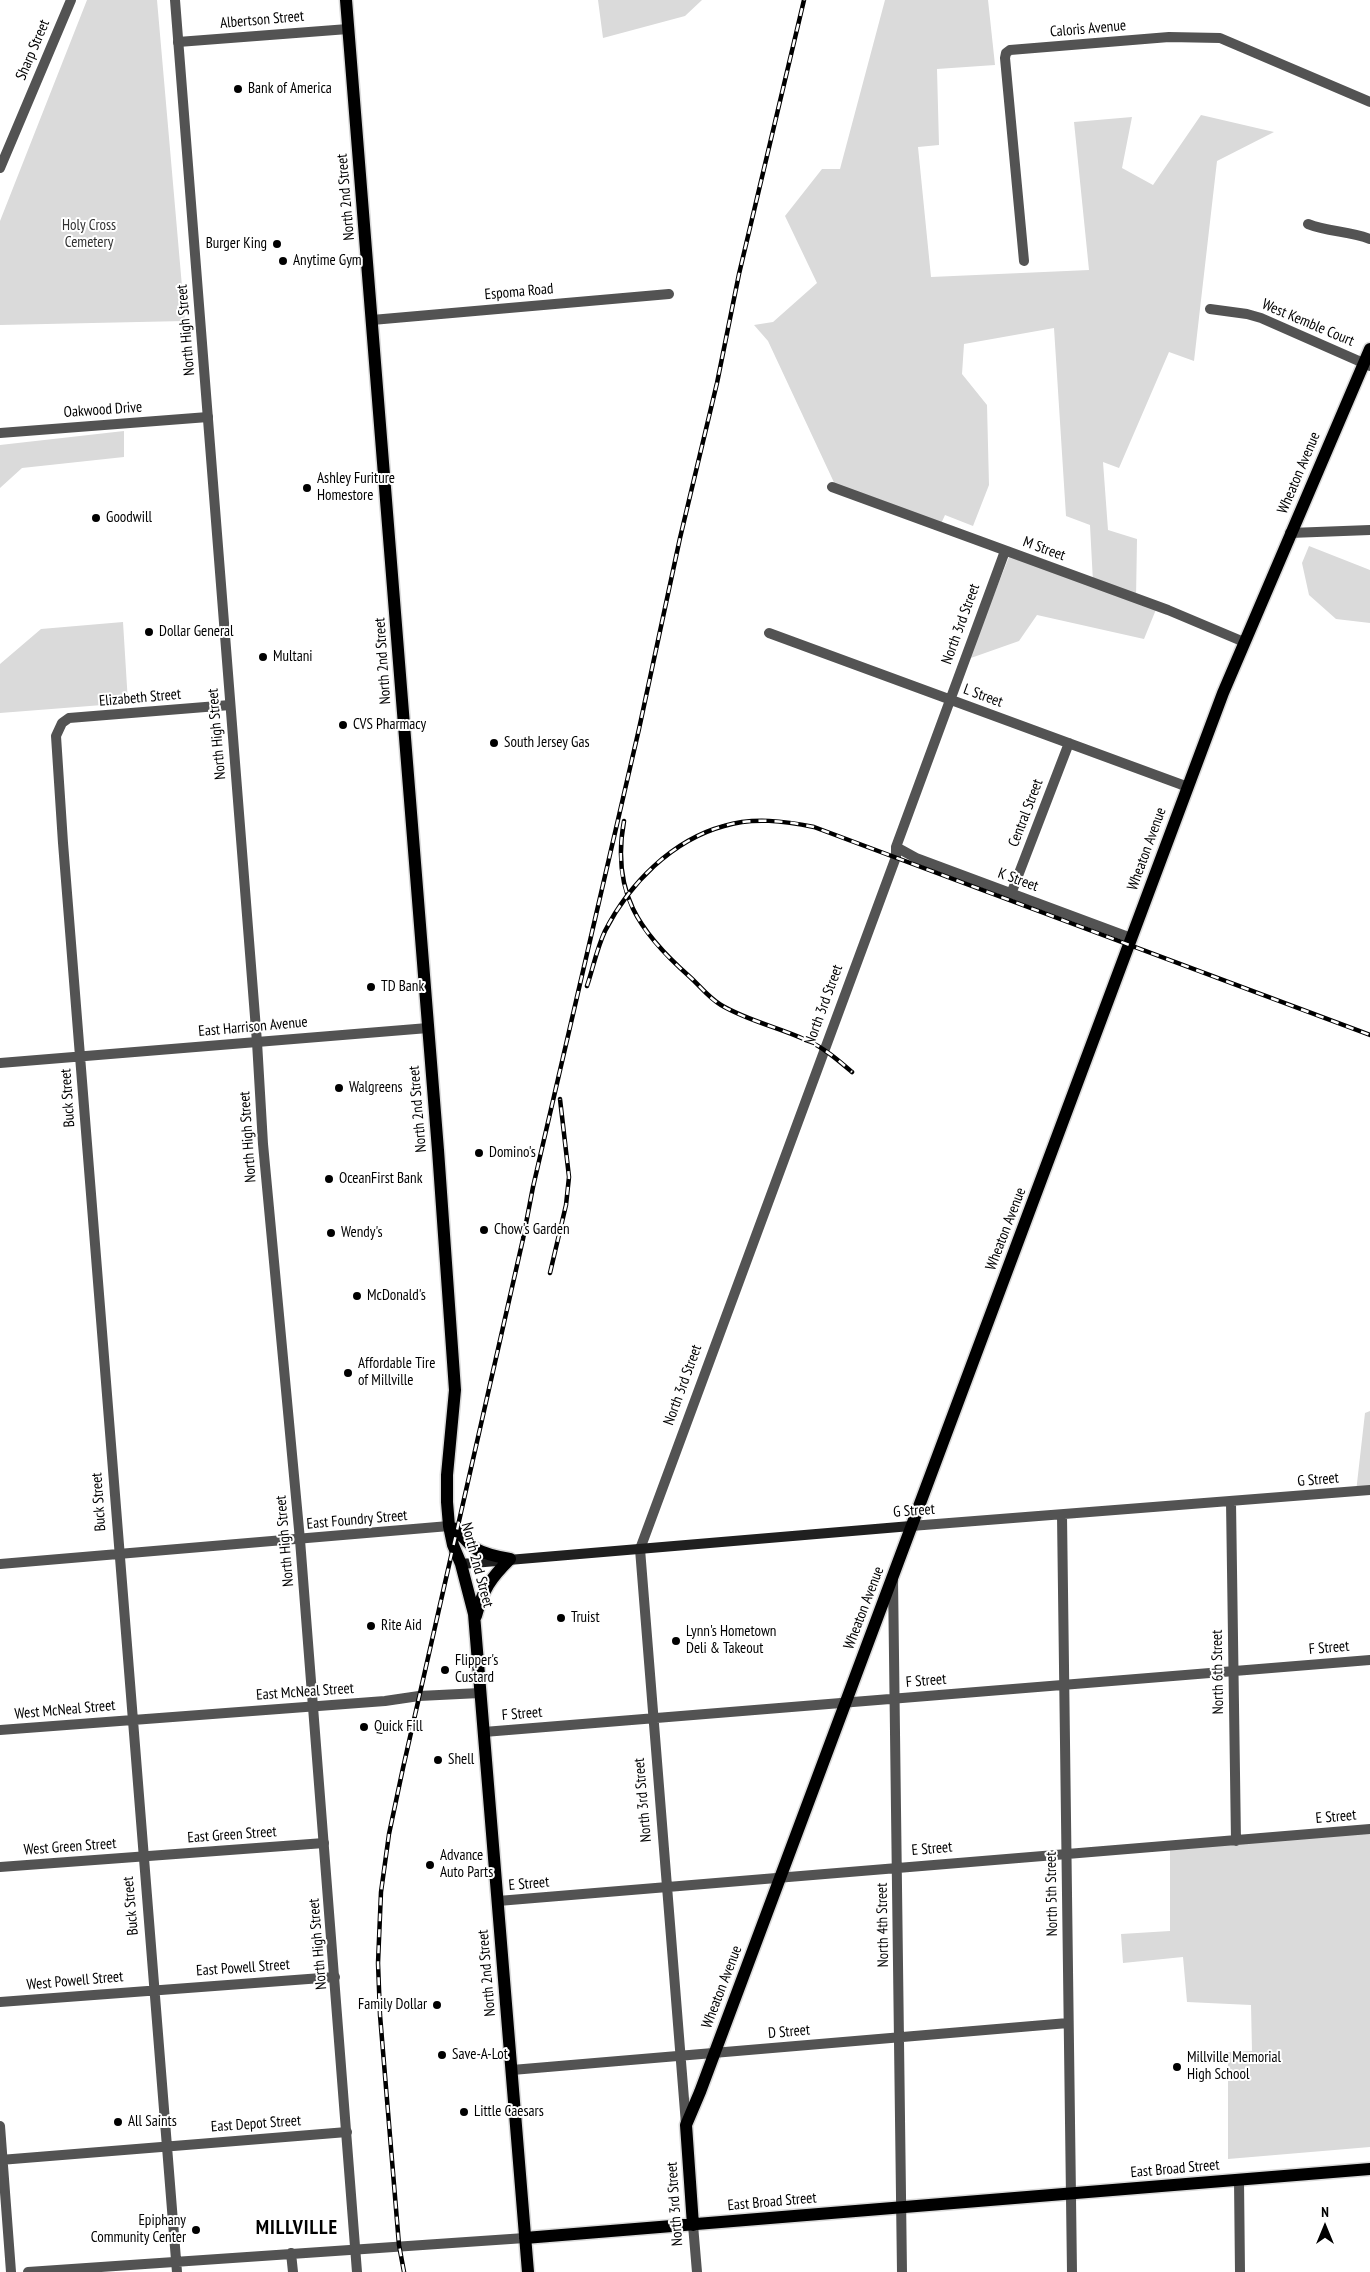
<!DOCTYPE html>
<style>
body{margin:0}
#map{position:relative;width:1370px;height:2272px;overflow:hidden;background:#fff;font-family:"PT Sans Narrow",sans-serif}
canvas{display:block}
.north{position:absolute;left:1300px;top:2202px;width:50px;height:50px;-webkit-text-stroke:4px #fff;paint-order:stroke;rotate:0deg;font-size:14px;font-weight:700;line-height:20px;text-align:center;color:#000}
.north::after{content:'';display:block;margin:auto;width:18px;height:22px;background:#000;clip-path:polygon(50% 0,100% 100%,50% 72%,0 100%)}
</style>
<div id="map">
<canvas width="1370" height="2272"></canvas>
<div class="north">N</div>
</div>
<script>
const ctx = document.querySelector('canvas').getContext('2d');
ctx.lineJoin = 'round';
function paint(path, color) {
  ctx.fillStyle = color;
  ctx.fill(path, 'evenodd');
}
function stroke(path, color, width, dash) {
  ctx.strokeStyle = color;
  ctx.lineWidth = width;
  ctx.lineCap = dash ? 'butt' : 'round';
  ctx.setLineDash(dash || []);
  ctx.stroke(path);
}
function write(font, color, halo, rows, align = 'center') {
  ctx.font = font + ' "PT Sans Narrow",sans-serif';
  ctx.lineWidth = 4;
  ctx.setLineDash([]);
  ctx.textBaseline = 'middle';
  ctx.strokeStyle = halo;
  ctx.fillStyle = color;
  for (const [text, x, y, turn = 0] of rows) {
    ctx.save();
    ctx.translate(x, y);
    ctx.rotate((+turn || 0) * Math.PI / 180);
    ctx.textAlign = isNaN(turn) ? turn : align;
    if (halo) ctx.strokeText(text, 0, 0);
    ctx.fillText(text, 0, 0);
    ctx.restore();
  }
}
const green = new Path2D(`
 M87,0H157L185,321L0,325V221Z
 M598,0H702L685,16L603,38Z
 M885,0H988L995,65L937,69L939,145L918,147L931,277L1089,270L1074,122L1132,117L1122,168L1153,185L1201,115L1274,132L1217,161L1194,361L1169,352L1119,468L1103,462L1108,530L1137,539L1136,599L1157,607L1144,639L1037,615L1019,641L968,659L1011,552L1093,582L1090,525L1066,516L1054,328L964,344L962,374L987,405L989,485L973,526L945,515L940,526L838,491L768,341L754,325L773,322L817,283L785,216L822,169H840Z
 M124,431V457L22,468L0,488V445Z
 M1309,546L1370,570V623L1336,619L1309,595L1302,563Z
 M123,622L128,703L0,713V664L41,629Z
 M1370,1411V1490L1356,1492L1365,1413Z
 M1370,1831V2147L1228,2159V2052L1252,2051L1251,2005L1187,2002L1183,1957L1123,1963L1121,1934L1170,1931V1849Z`);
const minor = new Path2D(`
 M178,42L348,29
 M1308,224C1328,232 1350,231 1370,239
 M1024,261L1005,58L1006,53L1010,50L1169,37L1220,38L1370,102
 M1210,309L1247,314L1261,318L1370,366
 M372,320L669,294
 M0,433L208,417
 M832,487L1168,610L1244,642
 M1290,533L1370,530
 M769,633L1188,787
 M896,847L916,858L1131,938
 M1011,894L1069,743
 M0,1063L428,1028
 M1231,1502L1236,1841
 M1062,1515L1072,2272
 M911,1526L1370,1490
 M0,1564L449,1526
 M893,1578L902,2272
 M0,1730L385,1701L419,1696L480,1693
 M484,1732L1370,1660
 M0,1867L324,1843
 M498,1901L1370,1829
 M0,2002L335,1977
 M512,2070L1068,2023
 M686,2124L640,1549L896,857V847L1005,551
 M0,2126L11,2272
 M0,2160L347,2132
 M1239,2180L1240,2272
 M291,2253L293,2272
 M28,2272L525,2238
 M177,2272L63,843L56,736L62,723L69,718L230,705`);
const tertiary = new Path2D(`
 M175,0L257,1042L263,1144L300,1540L357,2272
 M0,168L71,0
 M693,2225L697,2272`);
const secondary = new Path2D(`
 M461,1564L911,1526`);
const primary = new Path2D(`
 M346,0L438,1150L455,1390L447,1475V1502L449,1526L453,1545L461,1564L474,1614L528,2272
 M449,1526C461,1531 465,1542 476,1549C487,1555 499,1557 510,1559
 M476,1616C483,1589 491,1578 510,1559
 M693,2225L686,2125L700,2092L1223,693L1370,349
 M525,2238L1370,2169`);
const rail = new Path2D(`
 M624,821C611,892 639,932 690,977C700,986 709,998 721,1005C748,1021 778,1027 806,1040C823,1047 838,1060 852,1072
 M587,986C593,968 597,948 605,931C629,884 672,840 724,826C753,817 785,821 814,827L1370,1035
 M550,1273L566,1205L569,1177L560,1099
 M404,2272L399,2245L380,2015L378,1963L381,1892L389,1834L403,1768L523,1239L533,1187L639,729L680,538L717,383L739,274L804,0`);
const markers = [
 [238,89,5,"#000"],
 [277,244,5,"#000"],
 [283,261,5,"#000"],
 [307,488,5,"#000"],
 [96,518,5,"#000"],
 [149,632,5,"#000"],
 [263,657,5,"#000"],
 [343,725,5,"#000"],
 [494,743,5,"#000"],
 [371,987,5,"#000"],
 [339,1088,5,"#000"],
 [479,1153,5,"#000"],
 [329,1179,5,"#000"],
 [484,1230,5,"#000"],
 [331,1233,5,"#000"],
 [357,1296,5,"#000"],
 [348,1373,5,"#000"],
 [561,1618,5,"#000"],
 [371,1626,5,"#000"],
 [676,1641,5,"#000"],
 [445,1670,5,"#000"],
 [364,1727,5,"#000"],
 [438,1760,5,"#000"],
 [430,1865,5,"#000"],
 [437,2005,5,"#000"],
 [442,2055,5,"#000"],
 [1177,2067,5,"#000"],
 [464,2112,5,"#000"],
 [118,2122,5,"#000"],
 [196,2230,5,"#000"]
];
const streetNames = [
 ["Albertson Street",262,20,-5],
 ["Caloris Avenue",1088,29,-5],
 ["Sharp Street",33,50,-67],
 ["North 2nd Street",346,197,-95],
 ["Espoma Road",519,292,-5],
 ["West Kemble Court",1308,323,23],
 ["North High Street",186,330,-95],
 ["Oakwood Drive",103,410,-4],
 ["Wheaton Avenue",1299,473,-67],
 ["M Street",1044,549,20],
 ["North 3rd Street",961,624,-70],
 ["North 2nd Street",383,661,-94],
 ["L Street",983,696,20],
 ["Elizabeth Street",140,698,-5],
 ["North High Street",217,734,-95],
 ["Central Street",1026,813,-69],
 ["Wheaton Avenue",1147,849,-70],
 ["K Street",1018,880,20],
 ["North 3rd Street",824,1005,-70],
 ["East Harrison Avenue",253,1027,-5],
 ["Buck Street",68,1098,-94],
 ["North 2nd Street",418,1109,-95],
 ["North High Street",248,1137,-94],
 ["Wheaton Avenue",1006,1229,-69],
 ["North 3rd Street",683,1385,-70],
 ["G Street",1318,1480,-5],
 ["Buck Street",99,1502,-94],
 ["G Street",914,1511,-4],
 ["East Foundry Street",357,1520,-5],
 ["North High Street",285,1541,-95],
 ["North 2nd Street",477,1565,75],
 ["Wheaton Avenue",864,1608,-69],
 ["F Street",1329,1648,-5],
 ["North 6th Street",1218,1672,-91],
 ["F Street",926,1681,-5],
 ["East McNeal Street",305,1692,-4],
 ["West McNeal Street",65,1710,-5],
 ["F Street",522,1714,-5],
 ["North 3rd Street",643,1800,-95],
 ["E Street",1336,1817,-5],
 ["East Green Street",232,1835,-4],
 ["West Green Street",70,1847,-4],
 ["E Street",932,1849,-5],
 ["E Street",529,1884,-5],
 ["North 5th Street",1052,1894,-91],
 ["Buck Street",131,1906,-95],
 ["North 4th Street",883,1925,-91],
 ["North High Street",318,1944,-95],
 ["East Powell Street",243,1968,-4],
 ["North 2nd Street",487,1973,-95],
 ["West Powell Street",75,1981,-5],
 ["Wheaton Avenue",722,1987,-69],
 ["D Street",789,2032,-5],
 ["East Depot Street",256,2124,-4],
 ["East Broad Street",1175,2169,-5],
 ["East Broad Street",772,2202,-5],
 ["North 3rd Street",675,2204,-94]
];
const poiNames = [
 ["Bank of America",248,89],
 ["Burger King",267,244,"right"],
 ["Anytime Gym",293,261],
 ["Ashley Furiture",317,479],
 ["Homestore",317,496],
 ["Goodwill",106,518],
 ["Dollar General",159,632],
 ["Multani",273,657],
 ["CVS Pharmacy",353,725],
 ["South Jersey Gas",504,743],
 ["TD Bank",381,987],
 ["Walgreens",349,1088],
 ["Domino's",489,1153],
 ["OceanFirst Bank",339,1179],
 ["Chow's Garden",494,1230],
 ["Wendy's",341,1233],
 ["McDonald's",367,1296],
 ["Affordable Tire",358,1364],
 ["of Millville",358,1381],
 ["Truist",571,1618],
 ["Rite Aid",381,1626],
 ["Lynn's Hometown",686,1632],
 ["Deli & Takeout",686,1649],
 ["Flipper's",455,1661],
 ["Custard",455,1678],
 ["Quick Fill",374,1727],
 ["Shell",448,1760],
 ["Advance",440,1856],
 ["Auto Parts",440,1873],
 ["Family Dollar",427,2005,"right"],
 ["Save-A-Lot",452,2055],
 ["Millville Memorial",1187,2058],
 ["High School",1187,2075],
 ["Little Caesars",474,2112],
 ["All Saints",128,2122],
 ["Epiphany",186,2221,"right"],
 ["Community Center",186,2238,"right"]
];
const parkNames = [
 ["Holy Cross",89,226],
 ["Cemetery",89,243]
];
const districtNames = [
 ["MILLVILLE",297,2228]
];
paint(green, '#dadada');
stroke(primary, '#dbdbdb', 15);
stroke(minor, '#535353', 10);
stroke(tertiary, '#535353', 10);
stroke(secondary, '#202020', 10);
stroke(primary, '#000', 12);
stroke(rail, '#000', 4.5);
stroke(rail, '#fff', 2.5, [8]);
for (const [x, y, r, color] of markers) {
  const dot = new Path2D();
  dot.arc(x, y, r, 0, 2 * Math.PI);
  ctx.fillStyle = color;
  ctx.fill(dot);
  stroke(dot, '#fff', 2);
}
write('15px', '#000', '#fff', streetNames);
write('15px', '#000', '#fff', poiNames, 'left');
write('15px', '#313131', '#fff', parkNames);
ctx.letterSpacing = '1px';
write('bold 20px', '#000', '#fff', districtNames);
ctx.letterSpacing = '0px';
</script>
